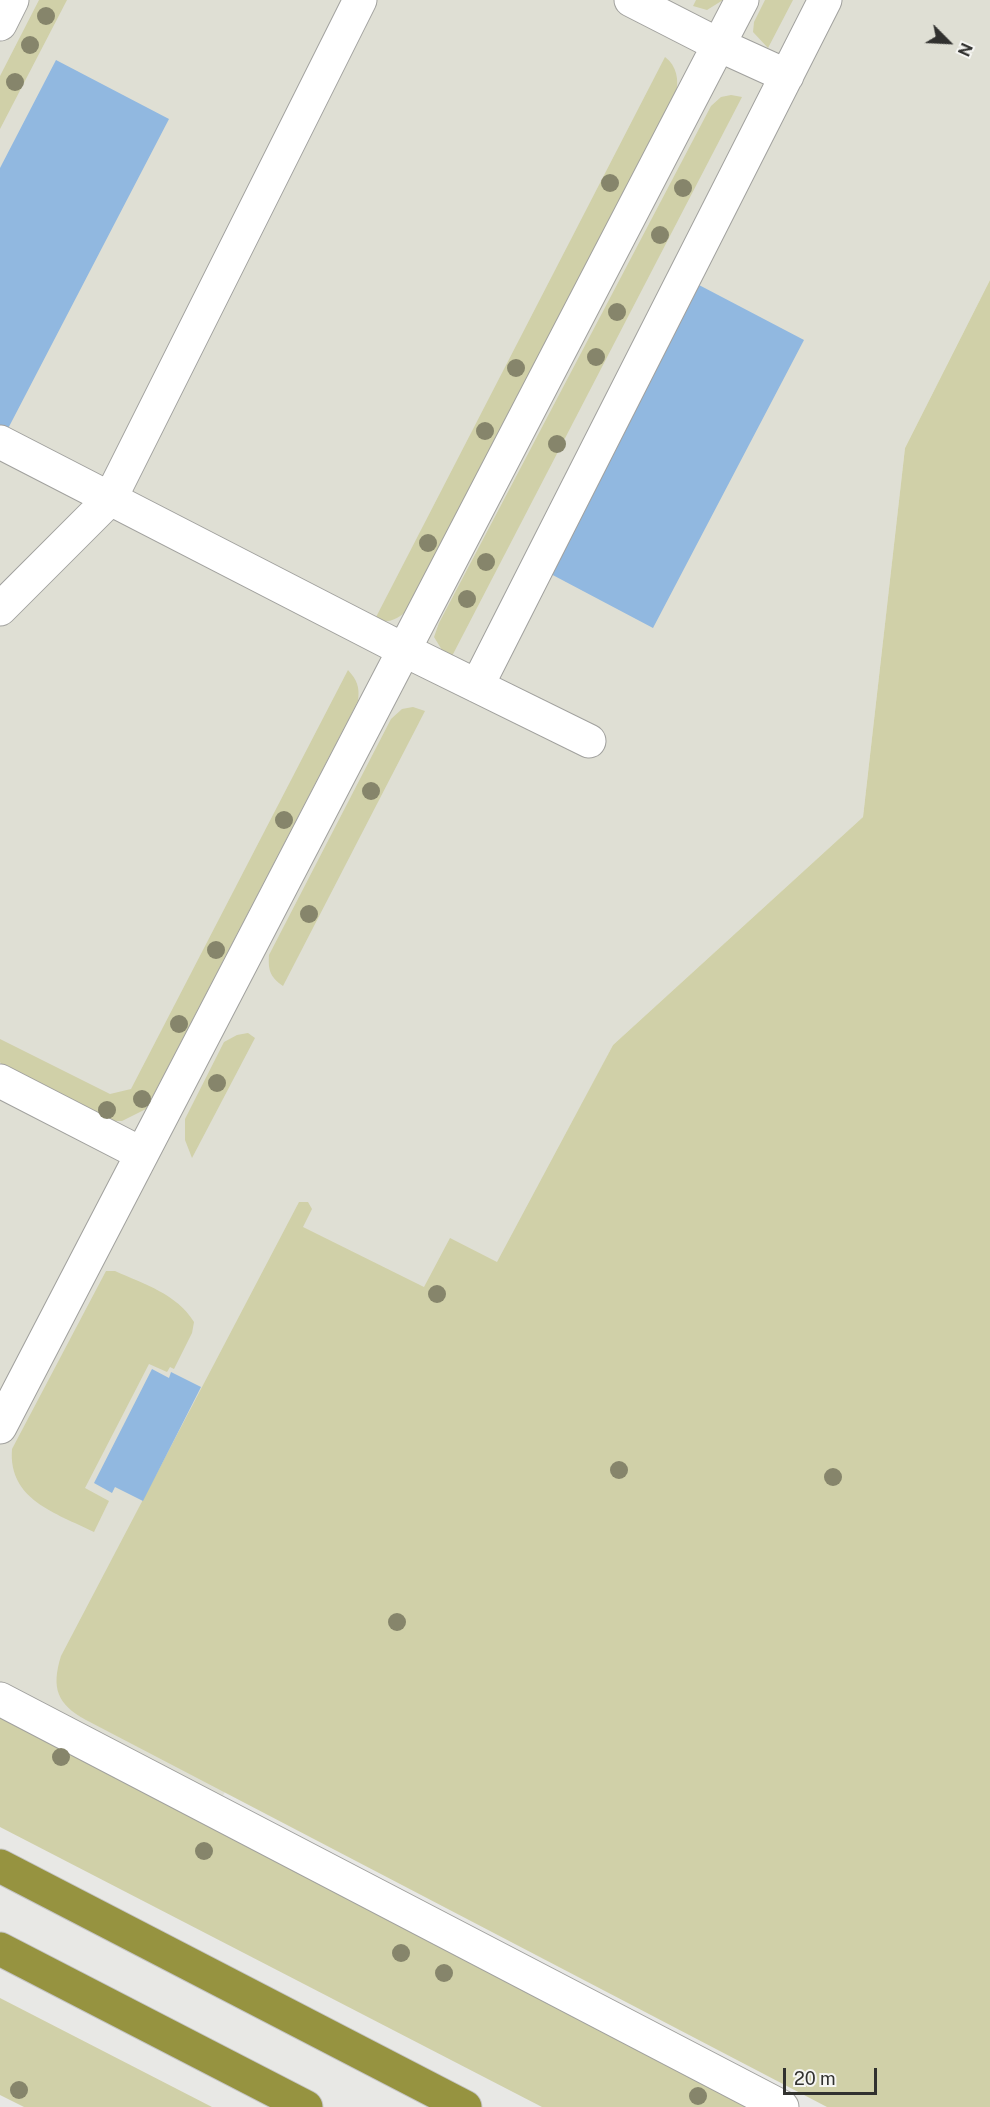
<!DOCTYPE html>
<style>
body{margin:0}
#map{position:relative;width:990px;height:2107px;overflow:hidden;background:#e8e8e5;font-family:"Public Sans",sans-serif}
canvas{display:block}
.north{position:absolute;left:918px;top:12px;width:60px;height:60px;-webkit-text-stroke:4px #f5f5f2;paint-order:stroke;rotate:114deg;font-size:16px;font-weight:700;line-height:24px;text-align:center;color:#31312f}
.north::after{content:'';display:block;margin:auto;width:21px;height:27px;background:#31312f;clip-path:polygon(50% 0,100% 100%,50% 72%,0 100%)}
.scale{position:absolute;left:783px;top:2068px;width:94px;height:27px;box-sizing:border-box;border:3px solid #31312f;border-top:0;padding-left:8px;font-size:18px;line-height:21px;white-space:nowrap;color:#31312f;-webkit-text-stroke:4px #f5f5f2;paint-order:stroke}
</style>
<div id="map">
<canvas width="990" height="2107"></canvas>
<div class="north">N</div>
<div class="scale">20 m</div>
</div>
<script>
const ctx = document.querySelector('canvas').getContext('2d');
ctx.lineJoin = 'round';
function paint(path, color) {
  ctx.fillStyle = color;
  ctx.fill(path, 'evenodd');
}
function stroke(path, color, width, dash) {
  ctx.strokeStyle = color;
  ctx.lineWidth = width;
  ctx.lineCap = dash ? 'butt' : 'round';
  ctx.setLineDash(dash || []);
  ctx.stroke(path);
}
const built = new Path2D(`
 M0,0H990V280L905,448L863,817L613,1045L201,1838L0,1735Z`);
const green = new Path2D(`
 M39,0H67L0,129V76Z
 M696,0H723L707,10L693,6Z
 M765,0H793L768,48L753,32L754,22Z
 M665,57C677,66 679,80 676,93L411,607C398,619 392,623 374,621Z
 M731,95L742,97L451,658L442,650L434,637L439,623L711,106L721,97Z
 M990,280V2107H827L86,1720C57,1704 51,1688 61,1656L299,1202H308L312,1209L303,1227L424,1287L450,1238L497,1262L613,1045L863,817L905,448Z
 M348,670C357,680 360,687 358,701L146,1109L122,1121H106L5,1071L0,1062V1039L110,1094L131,1089Z
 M413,707L425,711L283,986C270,977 268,970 269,955L391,719L402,709Z
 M248,1033L255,1038L192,1158L185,1140V1119L224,1042L237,1035Z
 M106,1271H115C144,1284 177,1294 194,1322L192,1333L174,1369L170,1367L167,1372L149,1364L85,1488L109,1501L94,1532C56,1513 8,1500 12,1449Z
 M0,1714L752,2107H542L0,1827Z
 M0,1998L212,2107H24L0,2095Z`);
const building = new Path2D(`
 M56,60L169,119L0,444V168Z
 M699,285L804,340L653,628L547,572Z
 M152,1369L169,1378L171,1372L201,1387L143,1501L115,1487L112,1493L94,1483Z`);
const minor = new Path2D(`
 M631,0L719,45L787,76
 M0,24L12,0
 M0,442L404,650L589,741
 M0,609L110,499L360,0
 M477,686L825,0
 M0,1081L142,1154
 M0,1427L742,0
 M0,1699L782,2107`);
const highway = new Path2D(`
 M0,1866L465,2107
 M0,1949L306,2107`);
const trees = [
 [46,16],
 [30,45],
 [15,82],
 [610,183],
 [683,188],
 [660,235],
 [617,312],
 [596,357],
 [516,368],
 [485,431],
 [557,444],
 [428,543],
 [486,562],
 [467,599],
 [371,791],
 [284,820],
 [309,914],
 [216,950],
 [179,1024],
 [217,1083],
 [142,1099],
 [107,1110],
 [437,1294],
 [619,1470],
 [833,1477],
 [397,1622],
 [61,1757],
 [204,1851],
 [401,1953],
 [444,1973],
 [19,2090],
 [698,2096]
];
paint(built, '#dfdfd4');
paint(green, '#d0d0a8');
paint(building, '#91b8e0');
stroke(minor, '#a1a19e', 35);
stroke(highway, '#c5c5c5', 35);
stroke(minor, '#fff', 33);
stroke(highway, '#969340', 33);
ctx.fillStyle = '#86856b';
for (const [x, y] of trees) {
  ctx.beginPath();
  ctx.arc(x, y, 9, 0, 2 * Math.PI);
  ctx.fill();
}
</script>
